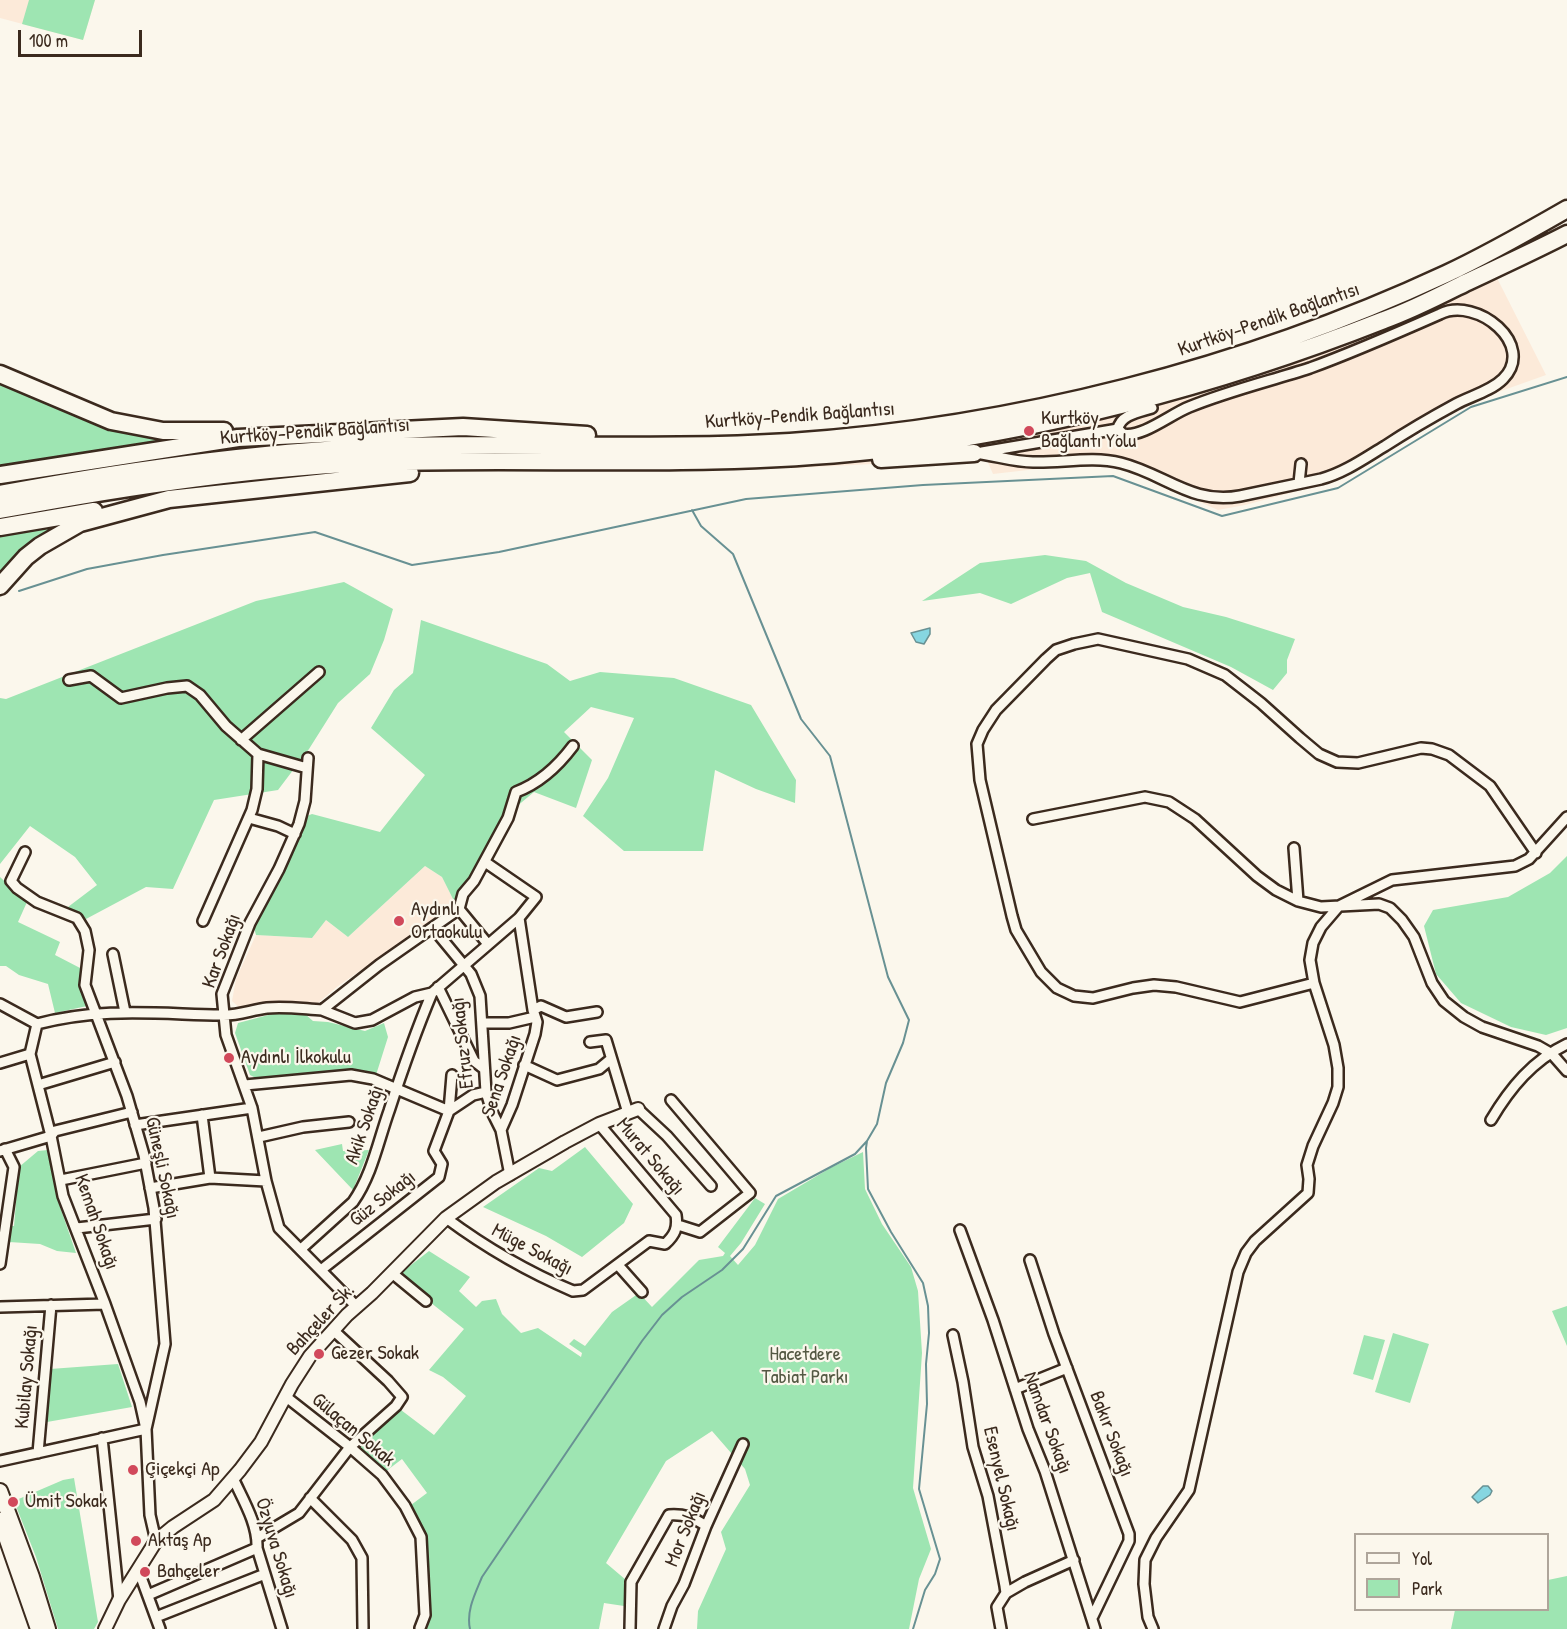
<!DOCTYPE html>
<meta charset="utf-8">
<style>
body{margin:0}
#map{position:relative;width:1567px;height:1629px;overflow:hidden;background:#fbf7ec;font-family:"Patrick Hand",sans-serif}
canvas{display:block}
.legend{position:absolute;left:1354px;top:1533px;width:195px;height:78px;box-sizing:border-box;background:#fbf7ec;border:2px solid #aea59a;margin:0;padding:8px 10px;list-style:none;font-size:18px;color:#3b2a1e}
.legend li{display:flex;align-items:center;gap:12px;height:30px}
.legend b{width:30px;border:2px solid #aea59a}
.scale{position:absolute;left:18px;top:30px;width:124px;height:27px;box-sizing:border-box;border:3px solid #3b2a1e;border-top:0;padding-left:8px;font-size:18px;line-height:21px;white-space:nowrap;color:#3b2a1e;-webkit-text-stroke:4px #fbf7ec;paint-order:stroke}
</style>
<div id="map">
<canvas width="1567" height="1629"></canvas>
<ul class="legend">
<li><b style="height:8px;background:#fbf7ec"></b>Yol</li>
<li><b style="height:16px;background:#9ee5b2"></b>Park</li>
</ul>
<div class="scale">100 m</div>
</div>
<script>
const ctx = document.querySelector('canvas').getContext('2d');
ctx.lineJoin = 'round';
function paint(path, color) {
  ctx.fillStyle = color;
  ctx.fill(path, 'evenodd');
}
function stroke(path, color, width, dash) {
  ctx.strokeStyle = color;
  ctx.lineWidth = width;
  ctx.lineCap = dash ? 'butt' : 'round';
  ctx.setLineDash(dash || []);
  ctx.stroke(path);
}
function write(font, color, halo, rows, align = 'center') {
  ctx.font = font + ' "Patrick Hand",sans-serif';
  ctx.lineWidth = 4.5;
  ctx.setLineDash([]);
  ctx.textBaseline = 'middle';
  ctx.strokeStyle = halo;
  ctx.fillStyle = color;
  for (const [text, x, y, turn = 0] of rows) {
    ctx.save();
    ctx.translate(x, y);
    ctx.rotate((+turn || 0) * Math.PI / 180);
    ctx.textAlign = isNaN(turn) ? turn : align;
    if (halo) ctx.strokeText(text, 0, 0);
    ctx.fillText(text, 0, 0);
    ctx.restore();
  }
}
const built = new Path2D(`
 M0,0H95L83,40L0,18Z
 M1496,276L1546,375L1473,401L1335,481L1245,505L1218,510L1123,468L1105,464H1080L993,474L986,458L796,468H736L807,464L963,448L1111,417L1246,376Z
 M425,866L442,877L456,905L338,986L318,1003L266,1005L242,1010L232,1001L236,979L256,935L312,938L326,920L348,937Z`);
const green = new Path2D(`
 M29,0H95L83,40L22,24Z
 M0,380L188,440L0,468Z
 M80,518L0,577V532Z
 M1045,555L1086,561L1126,583L1183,607L1226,617L1295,639L1287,660V673L1273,690L1231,667L1102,612L1090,573L1067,578L1011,604L980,593L922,601L980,563Z
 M344,582L393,609L384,640L370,674L338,703L309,749L278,790L214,800L173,889L146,887L86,919L68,907L97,885L75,857L30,826L0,864V698L6,699L256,601Z
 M421,620L547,664L570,681L600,672L674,678L751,705L796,780L795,803L756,789L715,770L703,851H624L583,816L608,778L634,718L591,707L564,732L592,760L576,808L534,792L504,817L456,905L442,877L425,866L348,937L326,920L312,938L256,935L253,924L298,838L307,816L312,814L380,832L425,775L371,728L394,690L413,673Z
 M1567,856V1028L1546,1035L1511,1027L1461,1003L1436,974L1424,926L1433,910L1508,897L1550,873Z
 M0,877L27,902L18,922L60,942L55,955L82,969L80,984L87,1006L55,1013L48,984L19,975L6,966H0Z
 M276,1013L305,1014L313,1021L328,1022L365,1031L384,1023L388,1037L376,1075C356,1068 284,1078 260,1080L250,1075L235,1033L238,1023Z
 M342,1144L343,1151L369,1150L353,1190L315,1150Z
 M585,1147L633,1204L624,1223L582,1257L546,1236L483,1207L539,1168L552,1171Z
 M48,1150L57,1198L76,1253L57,1251L40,1244L9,1242L11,1226H14L19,1167L38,1151Z
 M863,1152L865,1189L882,1224L911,1267L918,1291L922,1353L913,1488L931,1549L919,1579L909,1629H697L698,1611L726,1549L721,1532L750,1485L745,1469L712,1431L666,1461L606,1563L626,1580L624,1606L604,1603L599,1629H413L430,1620L425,1538L407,1508L427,1493L402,1459L385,1472L357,1446L401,1410L434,1435L466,1396L443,1377L429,1370L464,1329L397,1276L429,1251L470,1277L459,1291L476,1307L482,1301L496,1299L502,1314L521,1333L538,1328L581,1357L582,1353L569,1344L574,1339L585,1346L612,1312L639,1293L652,1307L699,1260L723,1256L725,1253L718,1247L755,1198L765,1204L741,1243L730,1256L738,1265L755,1245L778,1199L832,1167Z
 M1567,1306V1346L1552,1311Z
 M1393,1333L1429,1344L1410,1403L1375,1392Z
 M1364,1335L1385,1340L1373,1380L1353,1374Z
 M118,1364L132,1407L47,1422L50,1369Z
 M74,1478L98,1622L94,1629H58L36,1557L14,1501L63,1480Z
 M1567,1576V1629H1451L1455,1610H1548V1580Z`);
const water = new Path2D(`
 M930,628V634L924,644L916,642L911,633Z
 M1483,1486H1488L1492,1491L1490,1495L1478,1503L1472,1497Z`);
const stream = new Path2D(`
 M692,510L701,526L733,554L801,719L830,756L888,977L909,1020L903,1043L886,1083L877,1124L867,1141L866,1148L868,1189L891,1232L923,1283L928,1306L929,1333L926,1364L927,1404L919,1489L940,1559L935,1574L925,1590L913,1629
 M19,591L87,569L163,555L315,532L412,565L499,552L746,499L923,485L1113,476L1222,516L1338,488L1471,407L1567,377
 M470,1629C466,1611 475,1594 482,1577L642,1341L662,1315L682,1297L722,1270L743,1249L776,1196L855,1154L867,1141`);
const minor = new Path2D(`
 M982,452L1118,429
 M974,453C994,455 1013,462 1033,462C1062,463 1092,456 1121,463C1165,474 1192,505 1240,496L1321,479C1344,473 1365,458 1385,446C1408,431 1432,417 1456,404C1471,396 1491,391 1503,379C1537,345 1477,296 1440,314C1397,333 1354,352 1310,368C1270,381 1228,391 1189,407C1171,414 1142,438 1123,434L1118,429C1120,415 1139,412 1152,408
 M1299,483L1301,464
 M69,680L91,676L121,698L167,688L187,686L200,695L226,726L258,754L307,768
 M241,740L319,672
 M308,758L305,801L299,824L279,869L250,923L222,994L226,1035L252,1108L266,1181L279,1228L357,1307
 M249,818L278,826L295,834
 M1033,819L1145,797L1169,802L1195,819L1257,876L1276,890L1298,901L1321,907L1379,904L1390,908L1402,920L1414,937L1432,983L1444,1001L1464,1017L1482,1027L1538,1046L1552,1054L1567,1071
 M1294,848L1298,901
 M25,852L11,881L17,888L37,902L77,918L85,931L89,950L85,985L127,1096L144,1155L154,1208L165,1344L146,1429L150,1515L156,1541
 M459,909L463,894L474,881L508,818L516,792C540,783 558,766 573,746
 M459,909L487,943
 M203,921L252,810L257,789L258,754
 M433,928L471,974L480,996L486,1092L492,1112L501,1130
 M113,954L125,1012
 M1314,983L1240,1002L1176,987L1154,985L1133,988L1093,998L1074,996L1057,988L1041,972L1016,930L1012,916L980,780L977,744L983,730L996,710L1046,659L1056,650L1074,644L1098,639L1188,659L1225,675L1261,703L1300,738L1319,754L1337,762L1358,763L1421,748L1432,749L1449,755L1490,786L1536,853
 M438,987L474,1061L483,1068
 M0,1004L37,1024C101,1007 157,1014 221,1015C237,1016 251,1010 267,1008C285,1006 304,1009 322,1010L379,965L459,909
 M322,1010L355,1023L372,1020L415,997L432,993L519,918L536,897L485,862
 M533,1010L541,1006L566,1017L597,1012
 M482,1023H509L535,1017
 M590,1042L606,1040L628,1113
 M0,1063L30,1054
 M524,1065L557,1080L599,1069L611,1059
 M38,1085L115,1062
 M245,1085L351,1075L373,1079L449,1111L473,1095L486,1092
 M671,1100L750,1193L700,1232L678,1225
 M638,1109L667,1136L711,1186
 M202,1115L210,1178
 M1491,1120C1510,1088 1533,1060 1567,1044
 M135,1125L252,1108
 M259,1137L303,1127L349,1122
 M0,1151L51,1136L55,1131L132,1112
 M510,1175L501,1130L512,1105L535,1034L537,1022L533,1010L519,918
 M61,1180L146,1163
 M150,1188L210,1178L266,1181
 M446,1218C485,1247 528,1272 573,1291L583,1290L649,1241L665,1244C675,1235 678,1228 676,1215L599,1124
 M77,1228L156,1219
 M960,1230L993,1320L1028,1429L1045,1471L1095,1629
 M301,1249L353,1202C372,1175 378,1142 389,1111C402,1071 416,1031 432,993
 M1030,1260L1054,1334L1129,1534V1541L1093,1616
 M0,1264L14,1167L5,1149
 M618,1265L642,1292
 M321,1270L439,1177L442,1164L434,1151L449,1111L452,1075
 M392,1273L426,1301
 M0,1307L105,1304
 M953,1335L963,1382L973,1447L988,1496L1005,1586L1006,1593L997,1607L1001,1629
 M1015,1389L1067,1368
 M285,1396L350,1447L382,1475L405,1506L421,1537L425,1615L420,1628
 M102,1438L119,1600
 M38,1453L51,1305
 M0,1461L146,1429L140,1402L105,1304L63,1196L51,1136L30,1054L37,1024
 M233,1478C243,1500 258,1524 257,1548L282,1629
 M310,1498L352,1540L362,1558L363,1628
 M257,1538L299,1513L350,1447L396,1406L402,1397L388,1381L333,1330
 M138,1569L160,1629
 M1006,1593L1025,1582L1074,1560
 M148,1595L257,1548
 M156,1617L265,1574
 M630,1629L631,1582L669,1515C684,1514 693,1517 706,1526
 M664,1629L672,1606L684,1584L706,1526L743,1444
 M1153,1629L1148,1617L1144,1584L1145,1560L1156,1538L1189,1490L1238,1272L1246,1253L1255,1241L1308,1193L1309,1179L1307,1165L1313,1146L1333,1103L1338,1087V1068L1334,1045L1314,983L1310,960L1313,943L1321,927L1339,906L1392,880L1515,866L1529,859L1567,817`);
const tertiary = new Path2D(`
 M105,1629L119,1600L156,1541L173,1527L214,1500L240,1470L261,1442L292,1384L310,1356L347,1315L372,1293L446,1218L496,1182L565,1142L599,1124L638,1109`);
const secondary = new Path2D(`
 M0,1491L32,1577L48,1629
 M0,1520L38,1629`);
const motorway = new Path2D(`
 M0,374L111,421L163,431H224
 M881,459L974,453
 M0,475L238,438L463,427L587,435
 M0,494C133,469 266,450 402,446C531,442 661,450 790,442C1013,427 1244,368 1446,274C1487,255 1527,232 1567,209
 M0,510C130,486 260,466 393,462C551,458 711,468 869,451C1046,431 1219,385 1384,320C1412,310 1439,296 1465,283C1499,267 1534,251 1567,234
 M0,527L94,511
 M0,586L26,557L40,546L80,523L169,499L410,473`);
const markers = [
 [1029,431,6,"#d1495b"],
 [399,921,6,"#d1495b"],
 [229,1058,6,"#d1495b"],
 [319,1354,6,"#d1495b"],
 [133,1470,6,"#d1495b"],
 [13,1502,6,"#d1495b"],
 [136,1541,6,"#d1495b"],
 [145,1572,6,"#d1495b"]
];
const streetNames = [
 ["Kurtköy-Pendik Bağlantısı",1269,320,-19],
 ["Kurtköy-Pendik Bağlantısı",800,416,-4],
 ["Kurtköy-Pendik Bağlantısı",315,432,-4],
 ["Kar Sokağı",222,951,-70],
 ["Efruz Sokağı",463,1043,-96],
 ["Sena Sokağı",502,1076,-71],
 ["Akik Sokağı",365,1125,-71],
 ["Murat Sokağı",650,1157,50],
 ["Güneşli Sokağı",162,1168,78],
 ["Güz Sokağı",383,1199,-38],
 ["Kemah Sokağı",96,1222,71],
 ["Müge Sokağı",532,1250,28],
 ["Bahçeler Sk.",321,1320,-47],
 ["Kubilay Sokağı",27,1377,-85],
 ["Namdar Sokağı",1047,1423,70],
 ["Gülaçan Sokak",353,1430,40],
 ["Bakır Sokağı",1111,1434,69],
 ["Esenyel Sokağı",1001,1479,77],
 ["Mor Sokağı",686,1529,-68],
 ["Özyuva Sokağı",276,1548,73]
];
const poiNames = [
 ["Kurtköy",1041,419],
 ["Bağlantı Yolu",1041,442],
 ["Aydınlı",411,910],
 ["Ortaokulu",411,933],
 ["Aydınlı İlkokulu",241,1058],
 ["Gezer Sokak",331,1354],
 ["Çiçekçi Ap",145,1470],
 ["Ümit Sokak",25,1502],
 ["Aktaş Ap",148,1541],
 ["Bahçeler",157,1572]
];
const parkNames = [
 ["Hacetdere",805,1355],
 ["Tabiat Parkı",805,1378]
];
paint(built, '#fcead9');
paint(green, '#9ee5b2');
paint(water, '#86d6e1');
stroke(water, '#689193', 1.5);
stroke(stream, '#689193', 2);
stroke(minor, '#3b2a1e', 14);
stroke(tertiary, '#3b2a1e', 16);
stroke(secondary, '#3b2a1e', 18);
stroke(motorway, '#3b2a1e', 21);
stroke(minor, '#fbf7ec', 9);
stroke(tertiary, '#fbf7ec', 12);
stroke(secondary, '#fbf7ec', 14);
stroke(motorway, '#fbf7ec', 16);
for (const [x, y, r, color] of markers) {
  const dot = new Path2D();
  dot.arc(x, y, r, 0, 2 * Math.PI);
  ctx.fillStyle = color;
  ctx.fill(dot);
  stroke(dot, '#fbf7ec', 2);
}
write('20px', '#3b2a1e', '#fbf7ec', streetNames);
write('20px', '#3b2a1e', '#fbf7ec', poiNames, 'left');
write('20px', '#545943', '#fbf7ec', parkNames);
</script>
